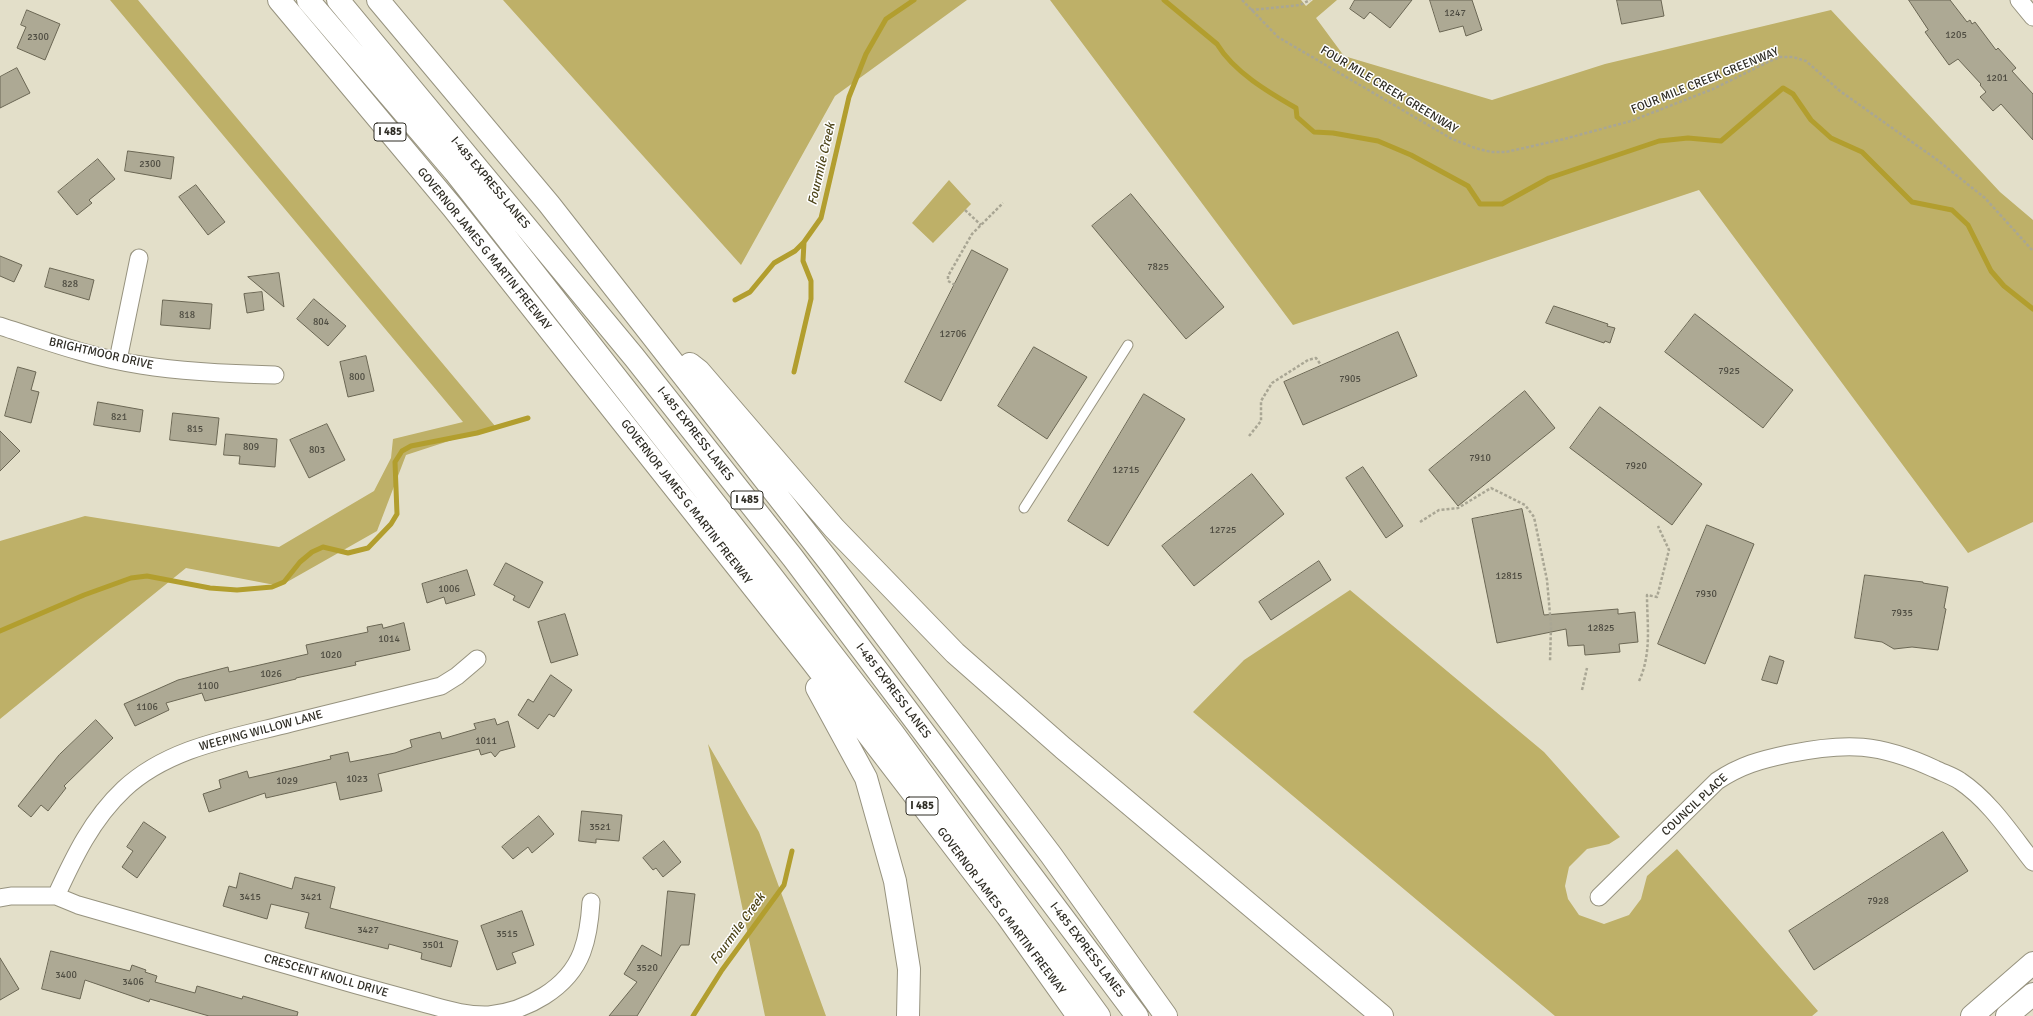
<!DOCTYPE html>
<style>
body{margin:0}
canvas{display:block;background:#e3dfc9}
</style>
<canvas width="2033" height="1016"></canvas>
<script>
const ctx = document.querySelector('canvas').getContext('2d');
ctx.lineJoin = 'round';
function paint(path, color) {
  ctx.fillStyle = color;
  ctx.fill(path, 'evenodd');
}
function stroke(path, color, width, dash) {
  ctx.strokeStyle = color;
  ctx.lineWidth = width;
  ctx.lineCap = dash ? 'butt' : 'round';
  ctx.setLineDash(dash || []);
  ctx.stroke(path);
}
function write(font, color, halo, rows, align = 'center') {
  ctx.font = font + ' Signika,sans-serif';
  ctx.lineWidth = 3;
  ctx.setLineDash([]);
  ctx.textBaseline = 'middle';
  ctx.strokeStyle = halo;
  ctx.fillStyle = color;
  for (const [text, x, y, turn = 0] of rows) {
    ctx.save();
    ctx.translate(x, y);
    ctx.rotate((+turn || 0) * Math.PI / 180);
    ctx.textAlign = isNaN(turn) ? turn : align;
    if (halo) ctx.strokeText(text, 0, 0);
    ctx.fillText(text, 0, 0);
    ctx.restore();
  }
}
const green = new Path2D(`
 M110,0H138L495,426L406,455L377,531L280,586L186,568L0,719V541L85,516L279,547L374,491L391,458L393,439L463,422Z
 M503,0H967L835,96L741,265Z
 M1050,0H1301L1306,6L1313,0H1337L1316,18L1344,56L1492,100L1605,64L1831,10L2000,192L2033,220V522L1968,553L1699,190L1293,325Z
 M949,180L971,204L933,243L912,223Z
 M1350,590L1544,752L1620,837L1609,844L1587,849L1569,867L1565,886L1568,899L1579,915L1604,924L1629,915L1641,899L1647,876L1677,849L1818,1011L1812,1016H1555L1193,712L1244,660Z
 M708,744L759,832L826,1016H765Z`);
const stream = new Path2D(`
 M1164,0L1217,44C1234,72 1268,92 1296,108L1297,117L1314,132L1333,133L1378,141L1411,155L1468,186L1480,204H1502L1549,178L1659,141L1688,138L1721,141L1783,88L1793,94L1811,120L1831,138L1862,152L1912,202L1952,210L1968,225L1991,271L2004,286L2033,309
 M735,300L750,292L774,263L795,251L804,242
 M794,372L811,299V281L803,261L804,242L821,218L849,97L866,54L886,19L914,0
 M0,631L84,595L131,578L147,576L210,588L237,590L272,587L284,582L300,562L312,552L323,547L348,553L368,548L391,524L397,514L395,462L402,451L411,446L477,433L528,418
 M693,1016L722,970L784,885L792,851`);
const building = new Path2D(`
 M1355,0H1412L1390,28L1370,12L1364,19L1350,9Z
 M1430,0H1472L1482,30L1466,36L1463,26L1440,32Z
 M1617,0H1661L1664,16L1622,24Z
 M1909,0H1950L1967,22L1970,20L1972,24L1975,22L1996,50L1998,48L2016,68L2012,71L2033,94V140L2001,104L1993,111L1980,97L1986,92L1980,85L1981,84L1958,59L1949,65L1925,32L1928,30Z
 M27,10L60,24L45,60L17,48L26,27L21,25Z
 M17,68L30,93L0,108V77Z
 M128,151L174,157L171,179L125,171Z
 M98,159L115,179L89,200L92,203L77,215L58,192Z
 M196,185L225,222L208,235L179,197Z
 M1131,194L1224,307L1186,339L1092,226Z
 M972,250L1008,269L941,401L905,382Z
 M0,256L22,265L14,282L0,276Z
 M50,268L94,280L89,300L45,287Z
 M279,273L284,307L248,277Z
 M262,292L264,310L247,313L244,294Z
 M314,299L346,326L328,346L297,319Z
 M163,300L212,304L210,329L161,325Z
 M1554,306L1608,324L1607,326L1615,328L1610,343L1605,341L1604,343L1546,323Z
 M1695,314L1793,390L1763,428L1665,352Z
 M1398,332L1417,376L1303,425L1284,382Z
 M1034,347L1087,377L1047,439L998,406Z
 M366,356L374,391L348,397L340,362Z
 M18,367L36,372L31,390L39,392L31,423L5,416Z
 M1525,391L1555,428L1458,506L1429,470Z
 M1144,394L1185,419L1108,546L1068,521Z
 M98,402L143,410L140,432L94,425Z
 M1600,407L1702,484L1672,525L1570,448Z
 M173,413L219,418L216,445L170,440Z
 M327,424L345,460L309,478L290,440Z
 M0,431L20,451L0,471Z
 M226,434L277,439L275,467L239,464L240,456L224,455Z
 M1363,467L1403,526L1386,538L1346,478Z
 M1252,474L1284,514L1194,586L1162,546Z
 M1522,509L1544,615L1618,609V614L1635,612L1638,642L1619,644L1620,652L1585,655L1584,645L1568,646L1566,629L1497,643L1472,519Z
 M1707,525L1754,544L1705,664L1658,644Z
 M1319,561L1331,580L1271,620L1259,602Z
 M506,563L543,582L529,608L513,600L515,596L494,585Z
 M467,570L475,595L446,604L444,597L427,603L422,584Z
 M1865,575L1923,582V583L1948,587L1944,608L1946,609L1938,650L1912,647L1894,649L1882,642L1855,638Z
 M565,614L578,655L551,663L538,622Z
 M404,623L410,650L355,662L356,665L296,678V679L205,701L202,693L166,703L169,710L135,726L124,704L178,680L228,667L229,672L308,654L306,645L368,632L367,627L382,624L383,628Z
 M1770,656L1784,661L1777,684L1762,680Z
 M551,675L572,690L554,717L549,714L538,729L518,715L528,699L533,702Z
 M495,719L497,725L508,721L515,747L500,751L495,757L491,752L481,755L479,749L378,774L382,791L340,800L336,782L266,798L265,793L209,812L203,794L221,788L219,780L247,771L249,778L331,759L330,756L348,752L350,762L395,753L412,747L410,740L440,732L442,739L476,729L474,724Z
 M96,720L113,738L64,786L66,788L48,811L41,805L31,817L18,806L59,755Z
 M582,811L622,815L619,841L596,839V843L579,841Z
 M539,816L554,834L532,853L528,847L513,859L502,847Z
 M144,822L166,837L137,878L122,867L133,851L127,847Z
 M1943,832L1968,871L1814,970L1789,931Z
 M664,841L681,862L663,877L656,868L653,870L643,858Z
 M240,873L292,889L295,877L335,887L330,908L458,941L451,967L421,959L422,953L389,944L388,949L305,928L309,913L271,904L267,919L223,906L229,886L236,888Z
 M668,891L695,894L689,945H681L637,1016H609L637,982L624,974L642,945L661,956Z
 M522,911L534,945L512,953L516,963L497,970L481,926Z
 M51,951L130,971L132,965L146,970L145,972L157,976L155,982L195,993L197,986L242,999L243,996L298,1012L297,1016H209L150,999L149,1002L85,980L80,999L42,989Z
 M0,958L19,989L0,1000Z`);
const path = new Path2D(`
 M1242,0L1278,37L1452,139L1475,148L1491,152H1506L1564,139L1631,121L1713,89L1768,62L1780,57H1793L1806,61L1840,91L1936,159L1985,198L2033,251
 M1251,10L1300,5L1310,0
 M965,210L981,225
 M955,285L948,281V276L972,234L1003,203
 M1249,436L1261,421V401L1272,383L1308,360L1316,358L1321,365
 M1420,522L1439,510L1458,508L1491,488L1525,505L1534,517L1547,580L1551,626L1550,662
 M1639,681C1652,653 1647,624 1647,595L1657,597L1669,550L1658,526
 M1582,690L1587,668`);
const service = new Path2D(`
 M1024,508L1128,345`);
const minor = new Path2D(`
 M2019,0L2033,17
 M0,326C46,341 93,358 141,365C185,372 231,374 275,375
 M118,360L139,258
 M56,896C74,857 92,819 124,789C169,747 233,738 291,723C341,711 391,698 441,686L457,676L477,659
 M1599,897L1717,781C1741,765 1760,760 1788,754C1847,742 1879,743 1935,769C1943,773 1953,776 1960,781C1990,801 2011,834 2033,862
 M0,898L11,896H56L78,905C171,931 264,958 357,985C379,991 401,997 423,1003C445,1009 466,1016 489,1015C526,1011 568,989 582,952C588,936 590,919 591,902`);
const secondary = new Path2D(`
 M1972,1016L2033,963
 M2007,1016L2033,994`);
const motorway = new Path2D(`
 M279,0L453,208L811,660L1007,916L1078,1016
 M308,0L455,172L753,552L893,733L1099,1016
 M338,0L634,357L793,558L1137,1016
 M378,0L549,204L830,563L1051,855L1166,1016
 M690,364L699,371L834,528L955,653L1063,748L1382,1016
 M817,688L866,778L895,881L909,969L908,1016`);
const numberNames = [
 ["1247",1455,13],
 ["1205",1956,35],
 ["2300",38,37],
 ["1201",1997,78],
 ["2300",150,164],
 ["7825",1158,267],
 ["828",70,284],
 ["818",187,315],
 ["804",321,322],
 ["12706",953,334],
 ["7925",1729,371],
 ["800",357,377],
 ["7905",1350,379],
 ["821",119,417],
 ["815",195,429],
 ["809",251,447],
 ["803",317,450],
 ["7910",1480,458],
 ["7920",1636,466],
 ["12715",1126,470],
 ["12725",1223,530],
 ["12815",1509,576],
 ["1006",449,589],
 ["7930",1706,594],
 ["7935",1902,613],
 ["12825",1601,628],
 ["1014",389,639],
 ["1020",331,655],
 ["1026",271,674],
 ["1100",208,686],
 ["1106",147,707],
 ["1011",486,741],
 ["1023",357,779],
 ["1029",287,781],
 ["3521",600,827],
 ["3415",250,897],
 ["3421",311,897],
 ["7928",1878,901],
 ["3427",368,930],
 ["3515",507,934],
 ["3501",433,945],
 ["3520",647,968],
 ["3400",66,975],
 ["3406",133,982]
];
const shields = [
 [390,132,32],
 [747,500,32],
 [922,806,32]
];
const shieldNames = [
 ["I 485",390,132],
 ["I 485",747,500],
 ["I 485",922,806]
];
const streetNames = [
 ["FOUR MILE CREEK GREENWAY",1705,81,-22],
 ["FOUR MILE CREEK GREENWAY",1389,90,31],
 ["I-485 EXPRESS LANES",490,183,50],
 ["GOVERNOR JAMES G MARTIN FREEWAY",484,249,51],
 ["BRIGHTMOOR DRIVE",101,354,13],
 ["I-485 EXPRESS LANES",695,434,52],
 ["GOVERNOR JAMES G MARTIN FREEWAY",686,502,52],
 ["I-485 EXPRESS LANES",893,691,53],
 ["WEEPING WILLOW LANE",261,731,-15],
 ["COUNCIL PLACE",1695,805,-43],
 ["GOVERNOR JAMES G MARTIN FREEWAY",1001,911,53],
 ["I-485 EXPRESS LANES",1087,950,53],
 ["CRESCENT KNOLL DRIVE",326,976,16]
];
const waterNames = [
 ["Fourmile Creek",822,164,-77],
 ["Fourmile Creek",738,929,-54]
];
paint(green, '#beb068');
stroke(stream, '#b29e2e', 5);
paint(building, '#ada994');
stroke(building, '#6b6754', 1);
stroke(service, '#97937f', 11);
stroke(minor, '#97937f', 19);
stroke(secondary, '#97937f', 24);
stroke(motorway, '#97937f', 24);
stroke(path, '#a9a694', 2.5, [3, 2]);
stroke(service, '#fff', 9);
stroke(minor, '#fff', 17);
stroke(secondary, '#fff', 22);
stroke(motorway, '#fff', 22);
write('10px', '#4e4c41', null, numberNames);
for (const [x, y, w] of shields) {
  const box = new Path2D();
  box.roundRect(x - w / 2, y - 9, w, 18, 3);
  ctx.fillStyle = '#fff';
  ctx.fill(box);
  stroke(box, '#2f2d25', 1);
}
write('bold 11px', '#2f2d25', null, shieldNames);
write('12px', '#2f2d25', '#fff', streetNames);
write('italic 13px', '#4d4418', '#fff', waterNames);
</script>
